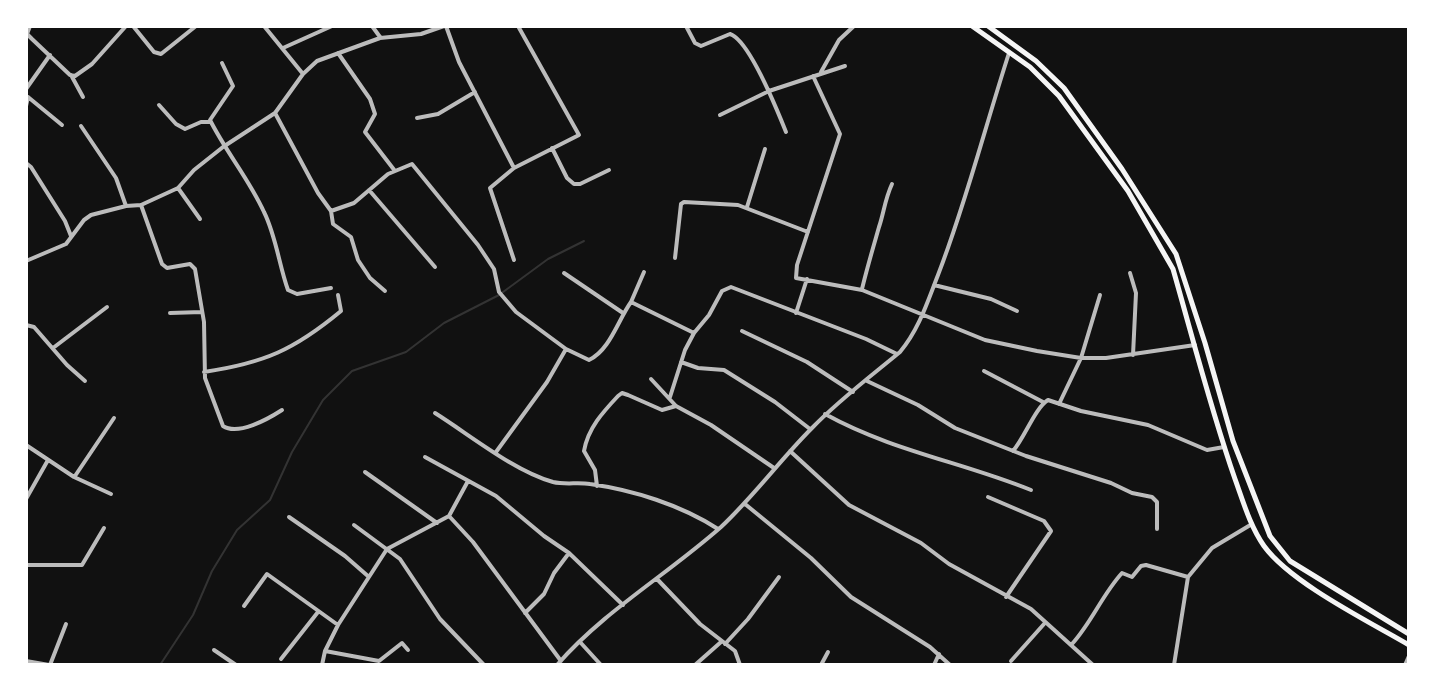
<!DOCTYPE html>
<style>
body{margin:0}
#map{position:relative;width:1435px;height:691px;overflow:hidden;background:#111;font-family:Quicksand,sans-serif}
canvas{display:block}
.frame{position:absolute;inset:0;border:28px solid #fff;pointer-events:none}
</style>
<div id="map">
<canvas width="1435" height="691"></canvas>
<div class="frame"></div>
</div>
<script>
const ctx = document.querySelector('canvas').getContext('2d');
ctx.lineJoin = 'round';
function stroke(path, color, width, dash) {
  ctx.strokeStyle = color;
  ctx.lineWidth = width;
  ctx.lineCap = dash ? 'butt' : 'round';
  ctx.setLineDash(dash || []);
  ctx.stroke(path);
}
const stream = new Path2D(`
 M160,665L193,615L212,571L237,530L270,500L292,452L323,400L352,371L406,352L444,323L499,295L548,259L584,241`);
const minor = new Path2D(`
 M30,26L27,34L32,39L70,75L75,76L92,64L126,26
 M133,26L154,52L161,54L196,26
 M264,26L303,74
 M372,26L380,37
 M446,26L459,62L514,168
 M686,26L695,43L701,46L730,34C749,40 778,112 786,132
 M283,48L332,26
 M338,53L370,99L375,114L365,132L395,171
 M222,63L233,86L210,120C226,152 249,179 264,212C276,236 279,265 288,290L297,294L331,288
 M821,72L839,40L854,26
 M71,75L83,97
 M813,76L840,134L797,265L796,278L862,290L985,340L1037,351L1081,358H1106L1195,345
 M26,89L50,55
 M28,97L62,125
 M159,105L176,124L185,129L201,122H211
 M26,106L28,97
 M275,113L318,193L331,211L333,224L351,237L358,260L370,278L385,291
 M720,115L769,91L845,66
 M417,118L438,114L475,92
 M81,126L116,178L126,206
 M552,148L567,178L574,184H580L609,170
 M26,163L31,167L65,221L71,236
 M178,188L200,219
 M369,190L435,267
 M141,205L162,264L167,268L190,264L195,269L204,322L205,378L223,426C238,436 268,419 282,410
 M747,207L765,149
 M331,211L354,203L388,174L412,164L478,245L494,269L499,292L516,312L566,349L589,360C610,350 618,320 631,302L694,333L685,350L670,397
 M675,258L681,204L684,202L738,205L808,232
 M514,260L490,188L514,168L579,135L518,26
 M26,261L66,244L84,220L91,215L126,206L141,205L178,188L194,170L223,147L275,113L303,74L317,61L380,38L421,34L444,26
 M564,273L623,313
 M1130,273L1136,293L1133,355
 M934,285L991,299L1017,311
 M862,289C867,268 873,248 879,227C884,212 885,199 892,184
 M631,302L644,272
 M170,313L202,312
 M796,313L807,279
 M26,325L34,327L67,365L85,381
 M742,331L807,362L853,392
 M694,333L709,315L722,291L731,287L866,339L897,354
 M53,348L107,307
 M681,362L698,368L724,370L775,402L810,429
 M984,371L1043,402
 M204,372C264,363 294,350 341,311L338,295
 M651,379L676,406L711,425L774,468
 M867,381L918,405L955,428L1026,456L1111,483L1132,493L1152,497L1157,502V529
 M1059,404L1081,358L1100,295
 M435,413C470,435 514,471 553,482C565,485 578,482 590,484C633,490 681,505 718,529
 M825,414C892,451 962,462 1031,490
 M26,445L74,477L111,494
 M790,451L849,505L921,543L949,564L1031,609L1093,665
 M1013,451C1025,437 1035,408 1048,400L1081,411L1148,425L1207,450L1224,447
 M496,452L547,382L566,349
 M425,457L496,496L544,536L569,553L623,605
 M365,472L437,523
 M75,476L114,418
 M597,486L595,470L584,451C588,428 603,412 618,396L622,393L628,395L662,410L676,406
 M988,497L1044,521L1051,531L1006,597
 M26,499L48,460
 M745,504L811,558L851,597L930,647L950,665
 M449,516L473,542L561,661
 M289,517L345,556L369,577
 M354,525L400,559L440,619L484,665
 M26,565H82L104,528
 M657,579L700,624L735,651L740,665
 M244,606L267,574L338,625
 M525,613L544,594L554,573L569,553
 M580,642L601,665
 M725,644L748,619L779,577
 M1072,644C1092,622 1102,595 1122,573L1132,577L1141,566L1146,565L1188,577
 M214,650L236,665
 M325,651L379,661L402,643L408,650
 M281,659L318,612
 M26,661L49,665
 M1011,661L1044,624
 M50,665L66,624
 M322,665L325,651L338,625L387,549L449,516L468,481
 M557,665C604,611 668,574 721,527C754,496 780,460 812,428C839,400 871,376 900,352C919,329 927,303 938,275C966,203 985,127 1009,53
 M695,665L721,642
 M821,665L828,652
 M934,665L939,654
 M1174,665L1188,577L1212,548L1252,524
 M1405,665L1409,656`);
const secondary = new Path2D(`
 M972,26L1030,67L1059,96L1128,191L1173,269C1193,339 1211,410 1235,479C1243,501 1250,526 1264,546C1291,583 1368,621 1409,645
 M988,26L1036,61L1064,88L1122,169L1176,254L1205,343L1233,441L1270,536L1290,561L1409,634`);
stroke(stream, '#333', 2);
stroke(minor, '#bcbcbc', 4);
stroke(secondary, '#f5f5f5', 5);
</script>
